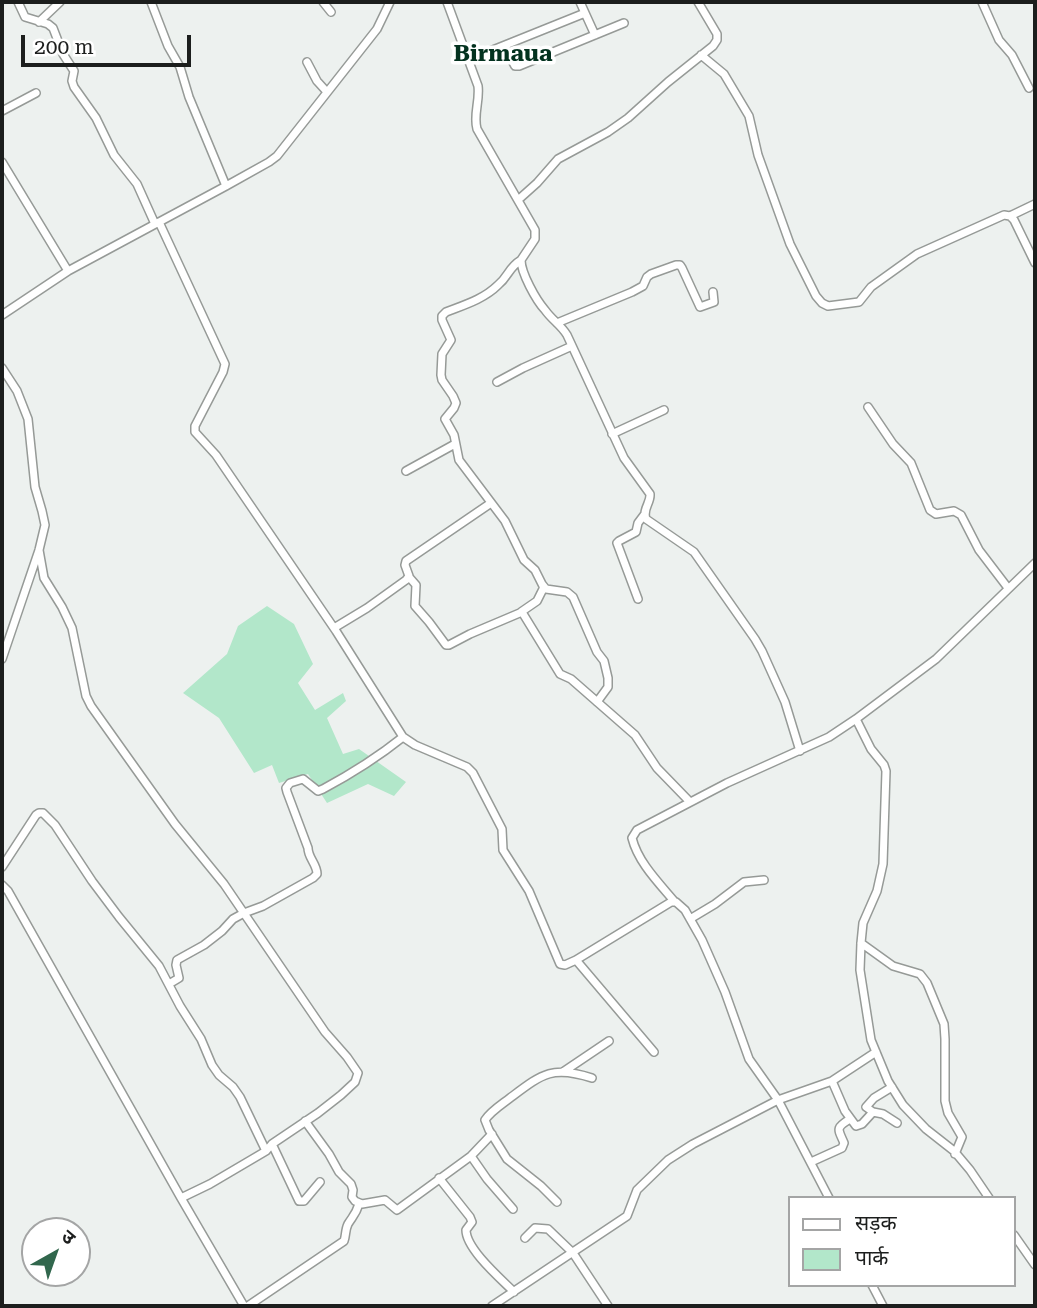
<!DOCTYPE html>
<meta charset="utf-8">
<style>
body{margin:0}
#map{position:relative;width:1037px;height:1308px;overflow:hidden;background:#edf1ef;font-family:"Roboto Serif","Noto Sans Devanagari",serif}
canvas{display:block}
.frame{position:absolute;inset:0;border:4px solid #1c1e1d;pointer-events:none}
.legend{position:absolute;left:788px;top:1196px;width:228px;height:91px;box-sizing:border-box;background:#fff;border:2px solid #a4a5a5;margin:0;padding:9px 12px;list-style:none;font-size:21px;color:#1c1e1d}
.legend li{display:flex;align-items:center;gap:14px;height:35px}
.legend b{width:35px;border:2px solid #a4a5a5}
.north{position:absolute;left:21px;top:1217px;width:70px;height:70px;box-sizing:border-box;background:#fff;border:2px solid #a4a5a5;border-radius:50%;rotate:40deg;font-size:19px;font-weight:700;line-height:28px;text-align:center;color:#1c1e1d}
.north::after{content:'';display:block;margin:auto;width:24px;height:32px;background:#31674d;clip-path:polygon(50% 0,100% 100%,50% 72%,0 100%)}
.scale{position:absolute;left:21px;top:35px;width:170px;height:32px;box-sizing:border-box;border:4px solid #1c1e1d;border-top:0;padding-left:9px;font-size:21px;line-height:24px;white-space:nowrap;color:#1c1e1d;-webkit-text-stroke:5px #fff;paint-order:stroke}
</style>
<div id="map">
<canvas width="1037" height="1308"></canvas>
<div class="frame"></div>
<ul class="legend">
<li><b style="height:9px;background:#fff"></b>सड़क</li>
<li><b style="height:19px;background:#b2e7ca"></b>पार्क</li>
</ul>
<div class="north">उ</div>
<div class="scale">200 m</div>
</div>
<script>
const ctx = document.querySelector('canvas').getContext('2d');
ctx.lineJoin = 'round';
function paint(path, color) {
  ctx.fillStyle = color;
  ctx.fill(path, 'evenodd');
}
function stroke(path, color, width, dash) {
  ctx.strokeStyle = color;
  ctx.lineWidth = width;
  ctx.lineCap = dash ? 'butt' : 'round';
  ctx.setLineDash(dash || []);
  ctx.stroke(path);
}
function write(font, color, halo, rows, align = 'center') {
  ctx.font = font + ' "Roboto Serif",serif';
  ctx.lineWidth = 7;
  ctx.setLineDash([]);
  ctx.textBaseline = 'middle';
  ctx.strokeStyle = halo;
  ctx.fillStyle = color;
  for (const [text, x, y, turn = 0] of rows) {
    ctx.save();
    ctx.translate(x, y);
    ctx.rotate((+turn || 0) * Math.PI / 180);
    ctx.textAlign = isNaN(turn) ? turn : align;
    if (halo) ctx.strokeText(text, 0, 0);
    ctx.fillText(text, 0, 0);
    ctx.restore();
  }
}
const green = new Path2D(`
 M267,606L294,624L313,664L298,683L315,710L343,693L346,701L327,718L343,754L359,749L406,782L394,796L368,784L327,803L308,774L279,783L272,765L254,773L219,718L183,693L227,654L238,626Z`);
const minor = new Path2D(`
 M18,2L25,17L48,24L53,28L63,54L74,71L72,81L74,87L96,118L114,155L137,184L155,224
 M151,2L168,46L180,67L189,97L226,186
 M323,2L331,12
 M447,2L478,86C480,101 473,115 477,129L535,230V239L521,260C521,273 536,300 545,310C552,320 561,325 567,335L624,458L650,494C651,503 642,509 646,519L694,552L755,639L762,651L785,702L800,751
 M580,2L595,35
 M982,2L999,40L1012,55L1029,88
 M39,22L60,2
 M504,46L515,66H519L624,23
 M701,55L724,74L749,116L758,155L790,244L816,296L822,303L828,306L859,302L871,287L917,254L1004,215L1010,216L1014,220L1035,263
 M468,60L585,13
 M307,62L317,81L327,92
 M2,111L36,93
 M2,162L68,271
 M518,200L537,183L558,159L608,132L628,118L668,82L713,46L717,40V34L698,2
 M1010,216L1035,204
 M159,222L225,364L223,372L195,426V432L216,455L336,631L403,737L415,745L467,767L473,773L502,829L503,850L529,891L560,964L565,965L576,960L671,902H676L685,910L702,940L725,992L749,1059L778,1100L829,1198
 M521,260C508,268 509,276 498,285C484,299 464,305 446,312L442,316V320L451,340L442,354L441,375L442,380L453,396L456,403L454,408L445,419L454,435L459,460L505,521L524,560L535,570L542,584L546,589L567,592L573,597L597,652L604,661L608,678V687L597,702
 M2,315L68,271L226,186L269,162L277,156L377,29L390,2
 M557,323L632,292L643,286L647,277L651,274L676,265H680L682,268L700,307L714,302L713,292
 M2,368L17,391L28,419L35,487L42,511L45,525L39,550L2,659
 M497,382L523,368L572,346
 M868,407L893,444L911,463L930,510L936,514L954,511L961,515L979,550L1008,588
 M612,434L664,410
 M406,471L455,444
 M39,550L44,578L62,607L72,628L86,696L91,706L175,824L224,884L325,1032L347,1057L358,1073L355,1082L341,1095L318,1113L272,1144L266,1151L210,1184L181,1198
 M409,577L416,585L415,606L429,622L446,645H449L470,634L522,612L560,674L571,679L635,735L657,768L690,802
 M638,599L617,543L619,541L636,532L638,523L644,515
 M521,612L537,601L544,587L543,586
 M334,628L367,608L406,580L409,576L405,565L406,561L491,503
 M856,719L871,749L884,765L886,771L883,864L877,891L863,923L861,943L860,970L871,1040L888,1081L903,1105L926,1129L954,1151L970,1170L989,1198
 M2,867L36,815L39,813H43L55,825L92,881L119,917L159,966L180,1006L201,1039L212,1065L219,1075L233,1087L240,1097L266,1151
 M2,885L8,891L181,1198L244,1306
 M674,901C658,882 638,862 632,838L637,830L727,783L829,737L856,719L936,659L1035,563
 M690,919L715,904L744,882L764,880
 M861,943L893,966L920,974L927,983L944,1024L945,1039V1101L948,1113L962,1137L955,1154
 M576,960L654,1052
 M169,984L179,978L176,965L177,960L204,945L222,931L233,919L244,913L263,906L313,878L317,874C317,864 308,858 308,848L287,792L286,788L290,783L303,779L318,791L323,789C351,774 378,757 403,737
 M563,1072L609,1041
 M832,1081L876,1052
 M892,1087L874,1098L866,1107L873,1112L883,1114L897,1123
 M305,1121L329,1154L339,1172L351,1184L353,1190L352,1197L355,1201L362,1204L385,1200L397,1210L471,1156L492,1134
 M272,1144L299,1201H304L320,1182
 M471,1156L487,1179L513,1209
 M811,1162L842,1148L844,1143C838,1129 835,1128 850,1119
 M439,1178L470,1217L472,1222L466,1230C466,1249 501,1279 514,1292
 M557,1202L541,1186L507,1159L489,1130L485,1120C491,1111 501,1105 510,1098C542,1074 552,1065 592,1078
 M1014,1235L1035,1265
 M525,1238L535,1228L548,1229L573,1253L608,1306
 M872,1285L883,1306
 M248,1306L344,1241C346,1236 345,1230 348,1224C353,1216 356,1214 359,1204
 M492,1306L627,1216L637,1190L668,1160L693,1144L778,1100L832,1081L845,1111L856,1126L862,1124L873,1112`);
const quarterNames = [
 ["Birmaua",503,54]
];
paint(green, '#b2e7ca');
stroke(minor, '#969a97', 10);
stroke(minor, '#fff', 7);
write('bold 23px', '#03321f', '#fff', quarterNames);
</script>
